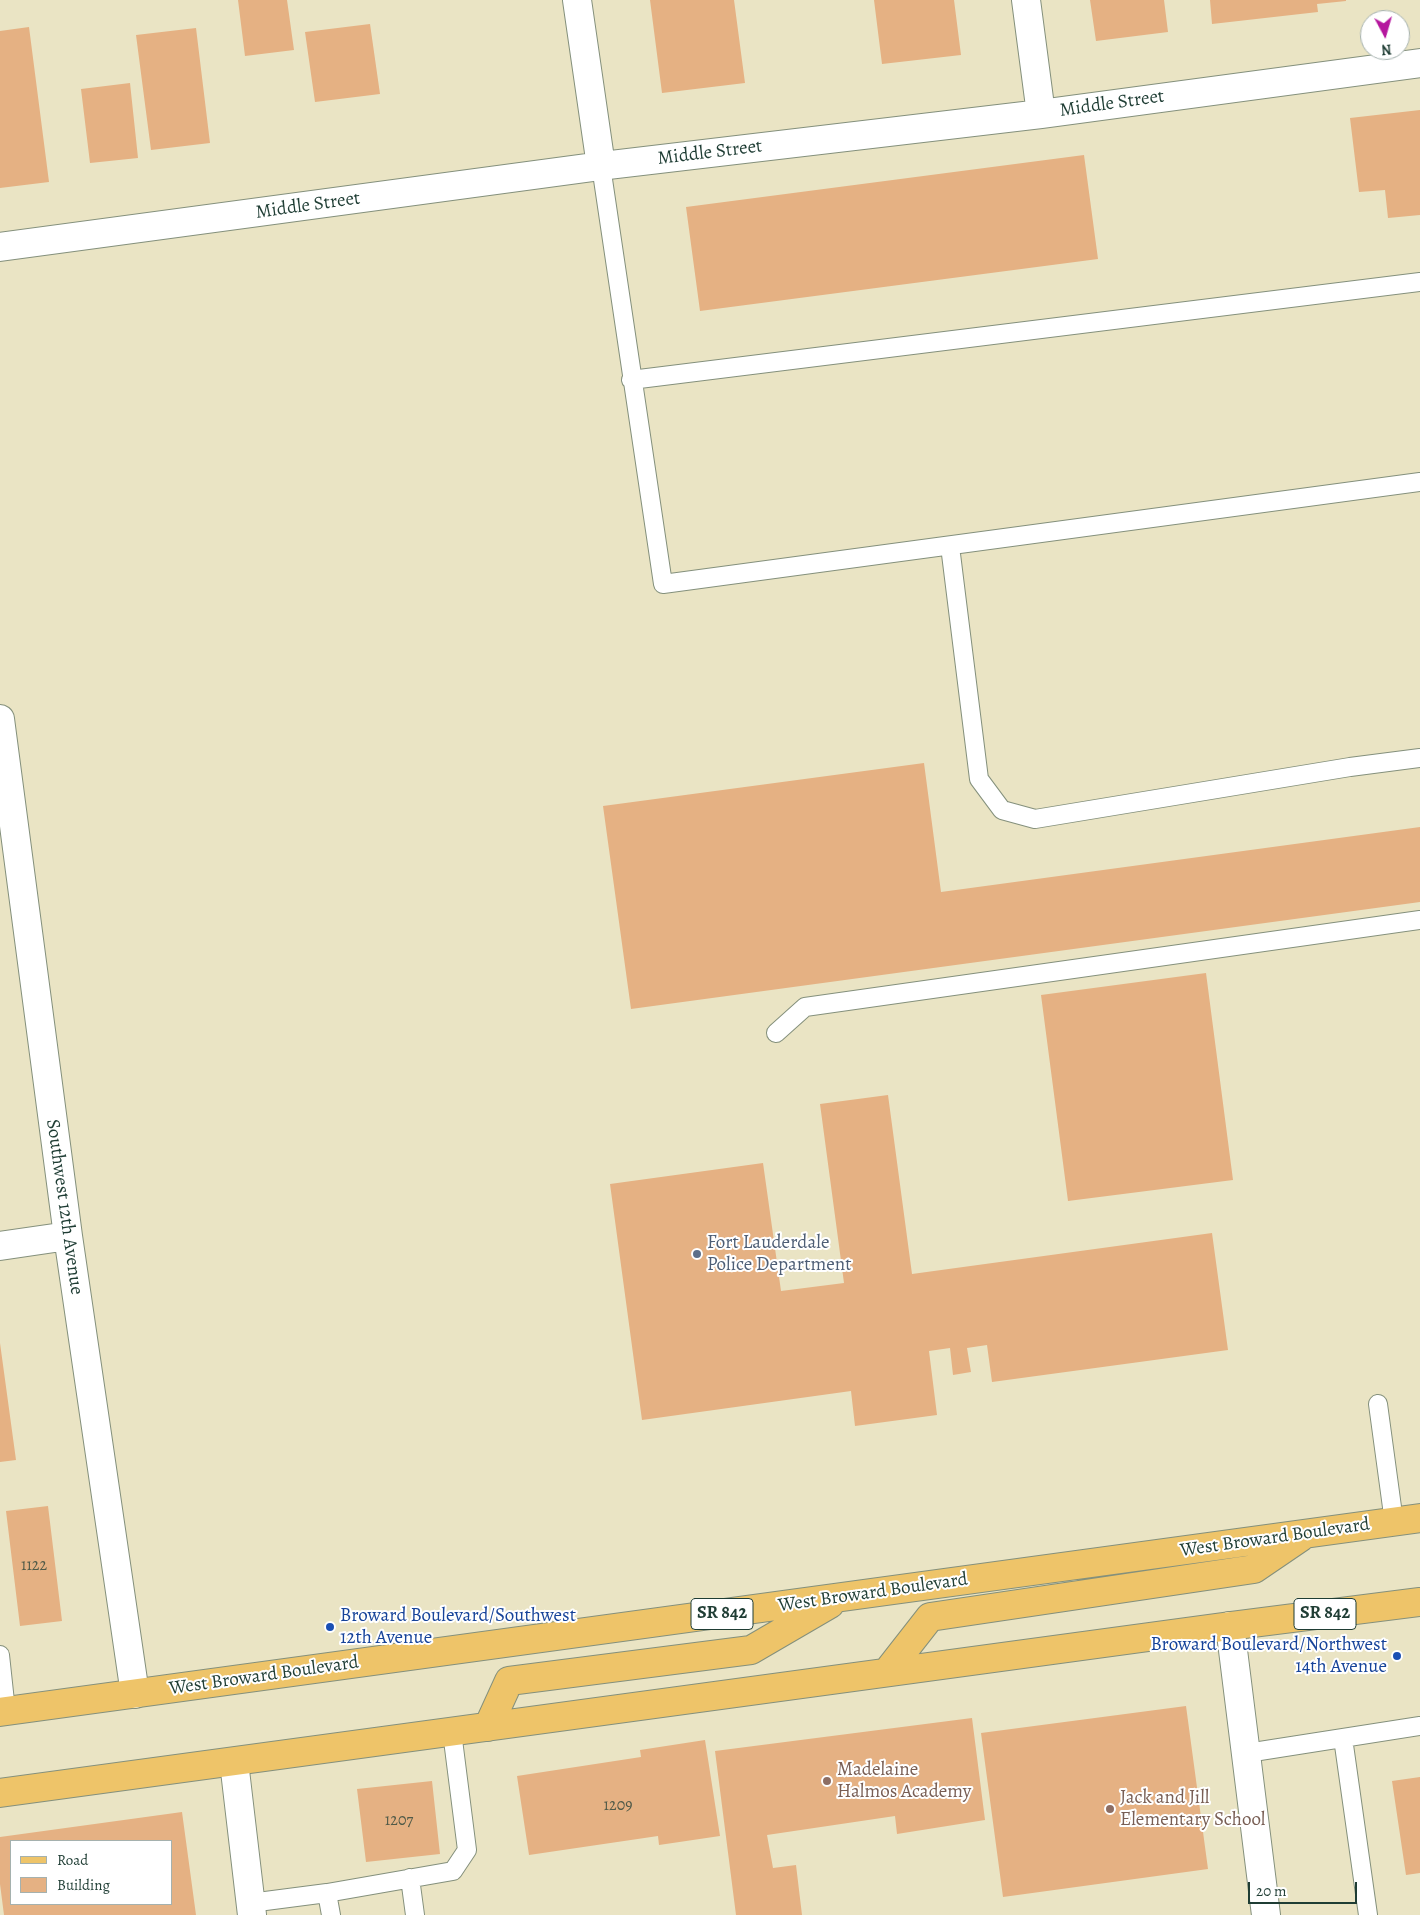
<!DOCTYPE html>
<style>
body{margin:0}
#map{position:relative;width:1420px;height:1915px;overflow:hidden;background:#eae4c4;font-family:Alegreya,serif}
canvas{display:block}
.legend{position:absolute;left:10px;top:1840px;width:162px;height:65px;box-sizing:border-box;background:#fff;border:1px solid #a5b1ae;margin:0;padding:6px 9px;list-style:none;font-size:15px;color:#1f3d34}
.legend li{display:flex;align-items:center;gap:10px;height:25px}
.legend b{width:25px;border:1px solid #a5b1ae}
.north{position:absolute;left:1360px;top:10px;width:50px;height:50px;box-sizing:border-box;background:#fff;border:1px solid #a5b1ae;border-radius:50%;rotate:174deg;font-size:14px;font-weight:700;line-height:20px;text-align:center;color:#1f3d34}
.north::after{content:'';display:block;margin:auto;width:18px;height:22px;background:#b5179e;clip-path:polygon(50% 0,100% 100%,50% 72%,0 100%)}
.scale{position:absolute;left:1248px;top:1882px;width:109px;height:22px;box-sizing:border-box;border:2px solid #1f3d34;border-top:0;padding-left:6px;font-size:15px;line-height:18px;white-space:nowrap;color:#1f3d34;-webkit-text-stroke:4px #fff;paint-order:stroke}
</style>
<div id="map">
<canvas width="1420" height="1915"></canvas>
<ul class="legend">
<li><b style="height:6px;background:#eec469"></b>Road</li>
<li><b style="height:14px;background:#e5b183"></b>Building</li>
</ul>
<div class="north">N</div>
<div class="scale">20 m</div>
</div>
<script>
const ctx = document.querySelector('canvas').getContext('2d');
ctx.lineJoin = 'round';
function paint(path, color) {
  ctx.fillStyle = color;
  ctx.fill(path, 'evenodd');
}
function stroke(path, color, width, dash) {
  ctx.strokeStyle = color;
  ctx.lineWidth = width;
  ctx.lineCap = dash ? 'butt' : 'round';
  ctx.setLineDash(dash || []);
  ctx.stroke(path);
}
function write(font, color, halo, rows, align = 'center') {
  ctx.font = font + ' Alegreya,serif';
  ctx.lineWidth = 4;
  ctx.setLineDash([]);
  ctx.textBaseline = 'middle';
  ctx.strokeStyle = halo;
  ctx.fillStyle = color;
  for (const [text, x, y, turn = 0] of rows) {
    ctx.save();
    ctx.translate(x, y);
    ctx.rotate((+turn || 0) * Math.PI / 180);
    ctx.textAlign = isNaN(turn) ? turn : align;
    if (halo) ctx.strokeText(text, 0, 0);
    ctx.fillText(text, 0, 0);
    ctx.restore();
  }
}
const building = new Path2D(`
 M238,0H287L294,50L245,56Z
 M650,0H734L745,83L662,93Z
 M874,0H954L961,55L882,64Z
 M1090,0H1164L1168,32L1096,41Z
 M1210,0H1346V1L1317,4L1318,12L1212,24Z
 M370,24L380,94L315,102L305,32Z
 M29,27L49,182L0,188V31Z
 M196,28L210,143L151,150L136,35Z
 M130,83L138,158L90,163L81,89Z
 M1420,110V215L1388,218L1385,190L1359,192L1350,118Z
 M1084,155L1098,259L700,311L686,207Z
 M924,763L941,892L1420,827V902L631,1009L603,806Z
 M1206,973L1233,1180L1068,1201L1041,995Z
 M888,1095L912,1274L1212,1233L1228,1350L992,1382L987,1345L967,1348L971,1372L953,1375L950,1348L929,1351L937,1415L855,1426L851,1391L642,1420L610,1184L763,1163L781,1291L844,1283L820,1104Z
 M0,1343L16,1460L0,1462Z
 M48,1506L62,1621L20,1626L6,1511Z
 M1186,1706L1208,1869L1003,1897L981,1733Z
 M972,1718L985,1820L897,1834L895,1816L767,1835L773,1868L796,1865L802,1915H736L715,1751Z
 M705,1740L720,1836L659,1845L658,1836L529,1855L517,1776L641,1757L640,1750Z
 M1420,1777V1873L1406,1875L1392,1781Z
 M432,1781L440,1854L366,1862L357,1789Z
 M182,1812L196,1915H4L0,1884V1837ZM11,1841H171V1904H11Z`);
const service = new Path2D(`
 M601,166L663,584L1420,482
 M631,380L1420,282
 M950,546L979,779L1002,810L1035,819L1350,767L1420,758
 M776,1033L805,1007L1420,920
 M1378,1404L1394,1522
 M0,1655L6,1711
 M1343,1738L1368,1915
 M1247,1753L1420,1726
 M410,1878L415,1915
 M327,1893L331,1915
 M250,1903L327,1893L453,1871L467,1850L452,1732`);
const minor = new Path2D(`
 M577,0L601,166
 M1026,0L1041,114
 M0,247L601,166L1041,114L1420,63
 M0,719L68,1236L135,1694
 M0,1246L68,1236
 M1230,1626L1266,1915
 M234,1762L252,1915`);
const primary = new Path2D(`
 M887,1672L930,1617L1254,1569L1301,1537
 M0,1712L1420,1518
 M488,1727L509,1681L751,1650L830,1604
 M0,1793L1230,1626L1420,1602`);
const markers = [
 [697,1254,5,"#5c6f8a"],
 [330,1627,5,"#1a4fb4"],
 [1397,1656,5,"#1a4fb4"],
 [827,1781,5,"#8d6e63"],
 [1110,1809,5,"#8d6e63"]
];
const numberNames = [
 ["1122",34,1566],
 ["1209",618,1806],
 ["1207",399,1821]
];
const shields = [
 [722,1614,62],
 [1325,1614,62]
];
const shieldNames = [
 ["SR 842",722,1614],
 ["SR 842",1325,1614]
];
const streetNames = [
 ["Middle Street",1112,104,-8],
 ["Middle Street",710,153,-7],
 ["Middle Street",308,206,-8],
 ["Southwest 12th Avenue",64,1207,82],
 ["West Broward Boulevard",1275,1538,-8],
 ["West Broward Boulevard",873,1593,-8],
 ["West Broward Boulevard",264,1676,-8]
];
const serviceNames = [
 ["Fort Lauderdale",707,1243],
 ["Police Department",707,1265]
];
const transitNames = [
 ["Broward Boulevard/Southwest",340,1616],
 ["12th Avenue",340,1638],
 ["Broward Boulevard/Northwest",1387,1645,"right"],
 ["14th Avenue",1387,1667,"right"]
];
const educationNames = [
 ["Madelaine",837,1770],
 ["Halmos Academy",837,1792],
 ["Jack and Jill",1120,1798],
 ["Elementary School",1120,1820]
];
paint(building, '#e5b183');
stroke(service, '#84907c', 20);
stroke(minor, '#84907c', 30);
stroke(primary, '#84907c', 30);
stroke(service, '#fff', 18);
stroke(minor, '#fff', 28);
stroke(primary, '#eec469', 28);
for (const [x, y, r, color] of markers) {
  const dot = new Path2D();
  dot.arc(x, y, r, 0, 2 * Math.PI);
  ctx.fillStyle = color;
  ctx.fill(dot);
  stroke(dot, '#fff', 2);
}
write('16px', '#505a48', null, numberNames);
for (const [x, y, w] of shields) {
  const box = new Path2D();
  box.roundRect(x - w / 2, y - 15.5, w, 31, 4);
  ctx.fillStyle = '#fff';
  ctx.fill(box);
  stroke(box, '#1f3d34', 1);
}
write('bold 18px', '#1f3d34', null, shieldNames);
write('19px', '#1f3d34', '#fff', streetNames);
write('19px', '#4e5e75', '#fff', serviceNames, 'left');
write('19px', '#164399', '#fff', transitNames, 'left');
write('19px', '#785e54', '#fff', educationNames, 'left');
</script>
